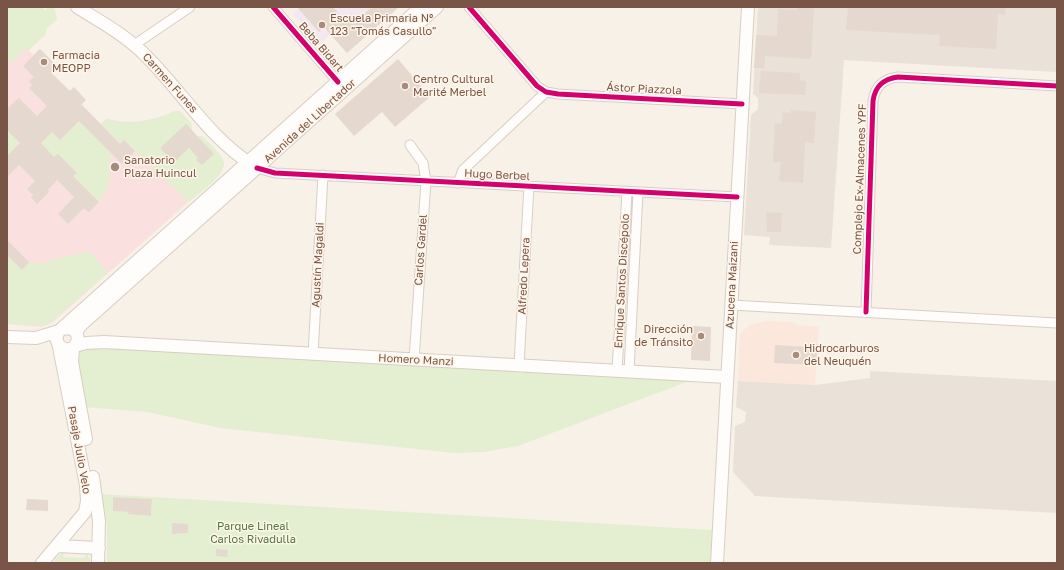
<!DOCTYPE html>
<meta charset="utf-8">
<style>
body{margin:0}
#map{position:relative;width:1064px;height:570px;overflow:hidden;background:#f8f1e7;font-family:"Golos Text",sans-serif}
canvas{display:block}
.frame{position:absolute;inset:0;border:8px solid #785546;pointer-events:none}
</style>
<div id="map">
<canvas width="1064" height="570"></canvas>
<div class="frame"></div>
</div>
<script>
const ctx = document.querySelector('canvas').getContext('2d');
ctx.lineJoin = 'round';
function paint(path, color) {
  ctx.fillStyle = color;
  ctx.fill(path, 'evenodd');
}
function stroke(path, color, width, dash) {
  ctx.strokeStyle = color;
  ctx.lineWidth = width;
  ctx.lineCap = dash ? 'butt' : 'round';
  ctx.setLineDash(dash || []);
  ctx.stroke(path);
}
function write(font, color, halo, rows, align = 'center') {
  ctx.font = font + ' "Golos Text",sans-serif';
  ctx.lineWidth = 3;
  ctx.setLineDash([]);
  ctx.textBaseline = 'middle';
  ctx.strokeStyle = halo;
  ctx.fillStyle = color;
  for (const [text, x, y, turn = 0] of rows) {
    ctx.save();
    ctx.translate(x, y);
    ctx.rotate((+turn || 0) * Math.PI / 180);
    ctx.textAlign = isNaN(turn) ? turn : align;
    if (halo) ctx.strokeText(text, 0, 0);
    ctx.fillText(text, 0, 0);
    ctx.restore();
  }
}
const commercial = new Path2D(`
 M766,321L794,322L797,325L819,327L815,385L738,381L740,334L749,325Z`);
const industrial = new Path2D(`
 M758,7H1057V72L844,60L831,248L769,245L770,237L744,235L751,115L758,109V98L753,94Z
 M870,371L1057,381V513L755,496L733,472L735,426L745,422L746,412L736,407L738,381L815,385L870,378Z`);
const education = new Path2D(`
 M297,7H399L347,53L330,34L320,44L293,14L299,9Z`);
const medical = new Path2D(`
 M7,7H40L46,11L48,7H54L57,20L46,29V34L29,50L33,55L40,49L58,67L52,73L69,91L74,87L86,100L82,105L101,124L106,119L125,122H143L159,118L175,111H180L191,123L192,130L197,136H202L221,156L224,163L221,173L53,322L42,327L7,324Z`);
const green = new Path2D(`
 M7,7H40L46,11L48,7H54L57,20L46,29V34L29,50L26,48L11,63L7,59Z
 M175,111H180L191,123L192,130L197,136H202C209,143 219,151 223,160C229,174 199,193 189,202L124,140L120,144L101,124L106,119C131,125 152,121 175,111Z
 M72,113L111,153L109,184L99,202L73,176L77,172L58,154L54,157L41,143L52,132L60,140L72,128L65,121Z
 M7,130L20,143L7,156Z
 M89,251L108,273L47,325L7,324V255L22,270L29,262L38,264Z
 M86,347L689,381L518,446L484,452L454,453L220,428L147,412L84,407L76,360L77,352Z
 M101,494L712,530L710,563H107V525ZM113,497L152,499L151,516L129,514V512L113,511Z
 M61,553H65L63,557L83,558L87,554L90,558V563H53Z`);
const building = new Path2D(`
 M297,7H333L345,21L352,14L357,20L372,7H399L347,53L324,27L319,32Z
 M797,7H814L811,59L765,56L764,68H754L756,35L777,36L778,9L797,10Z
 M848,7H1006L1005,15L998,14L996,49L939,46L940,35L846,30Z
 M40,49L58,67L51,73L70,91L74,87L86,100L81,104L120,144L124,140L135,151L122,164L79,121L60,140L52,132L41,143L54,157L58,154L77,173L73,176L99,202L89,212L84,208L68,224L58,214L74,197L57,180L48,190L49,192L37,204L31,197L33,195L27,189L35,181L19,165L7,177V156L20,143L7,130V109L19,98L37,116L47,106L29,88L32,85L29,81L34,77L23,66Z
 M398,59L430,97L395,127L382,112L354,136L335,114Z
 M761,71L800,73V80L806,81L805,95L759,93Z
 M791,110L816,112L814,143L805,142L803,183L779,181L781,162H773L775,123L782,124L783,112L791,113Z
 M186,124L214,154L202,165L196,160L198,158L189,148L173,163L160,148Z
 M766,212L782,213L781,232H767Z
 M7,240L29,262L22,270L7,255Z
 M692,326L711,327L710,361L691,360Z
 M808,343L818,344L816,365L774,363L775,345L808,347Z
 M113,497L152,499L151,516L128,514L129,512L113,511Z
 M27,499L48,500V511L26,510Z
 M172,523L188,524V533L172,534Z
 M216,549L228,550L227,557L216,556Z`);
const street = new Path2D(`
 M273,7L338,82
 M469,7L537,86L546,92L558,94L742,104
 M134,45L190,7
 M410,145L423,163L426,181L414,360
 M257,168L275,173L737,197
 M458,183L463,170L546,92
 M731,305L1057,323
 M866,312L873,101C875,86 883,79 898,77L1057,86
 M313,354L323,175
 M519,365L529,186
 M617,371L627,192
 M629,372L638,192`);
const secondary = new Path2D(`
 M77,7C101,22 127,36 147,57C183,93 210,139 254,166
 M61,329L71,328L77,333L78,341L73,348L66,350L59,346L56,338L59,331L421,7
 M76,332L81,325L437,7
 M7,337L36,338L59,331
 M75,346L86,343L104,342L727,377
 M73,348L72,362L86,439
 M93,477L99,521L98,563
 M57,546L99,548
 M42,563L85,512L87,501L86,485L59,347
 M717,563L748,7`);
const cycleway = new Path2D(`
 M273,7L338,82
 M469,7L537,86L546,92L558,94L742,104
 M257,168L275,173L737,197
 M866,312L873,101C875,86 883,79 898,77L1057,86`);
const markers = [
 [322,25,4,"#a58c7e"],
 [44,62,4,"#a58c7e"],
 [405,86,4,"#a58c7e"],
 [115,167,5,"#a58c7e"],
 [701,336,4,"#a58c7e"],
 [796,355,4,"#a58c7e"]
];
const poiNames = [
 ["Escuela Primaria N°",330,19],
 ["123 \"Tomás Casullo\"",330,32],
 ["Farmacia",52,56],
 ["MEOPP",52,69],
 ["Centro Cultural",413,80],
 ["Marité Merbel",413,93],
 ["Sanatorio",124,161],
 ["Plaza Huincul",124,174],
 ["Dirección",693,330,"right"],
 ["de Tránsito",693,343,"right"],
 ["Hidrocarburos",804,349],
 ["del Neuquén",804,362]
];
const streetNames = [
 ["Beba Bidart",321,47,49],
 ["Carmen Funes",170,83,48],
 ["Ástor Piazzola",644,89,3],
 ["Avenida del Libertador",310,121,-42],
 ["Hugo Berbel",497,175,3],
 ["Complejo Ex-Almacenes YPF",860,179,-88],
 ["Carlos Gardel",421,250,-86],
 ["Agustín Magaldi",318,265,-87],
 ["Alfredo Lepera",524,276,-87],
 ["Enrique Santos Discépolo",622,281,-87],
 ["Azucena Maizani",732,285,-87],
 ["Homero Manzi",416,360,3],
 ["Pasaje Julio Velo",79,450,80]
];
const parkNames = [
 ["Parque Lineal",253,527],
 ["Carlos Rivadulla",253,540]
];
paint(commercial, '#fce7dd');
paint(industrial, '#eae1d9');
paint(education, '#f3e7f1');
paint(medical, '#fbe0e0');
paint(green, '#e4efd1');
paint(building, '#e5d8cf');
stroke(street, '#d9cec5', 11);
stroke(secondary, '#d9cdc4', 14);
stroke(street, '#fefdfb', 9);
stroke(secondary, '#fefdfb', 12);
stroke(cycleway, '#d6006c', 5);
for (const [x, y, r, color] of markers) {
  const dot = new Path2D();
  dot.arc(x, y, r, 0, 2 * Math.PI);
  ctx.fillStyle = color;
  ctx.fill(dot);
  stroke(dot, '#fff5e9', 1.5);
}
write('11px', '#785546', '#fff5e9', poiNames, 'left');
write('11px', '#785546', '#fff5e9', streetNames);
write('11px', '#4f793b', '#fff5e9', parkNames);
</script>
